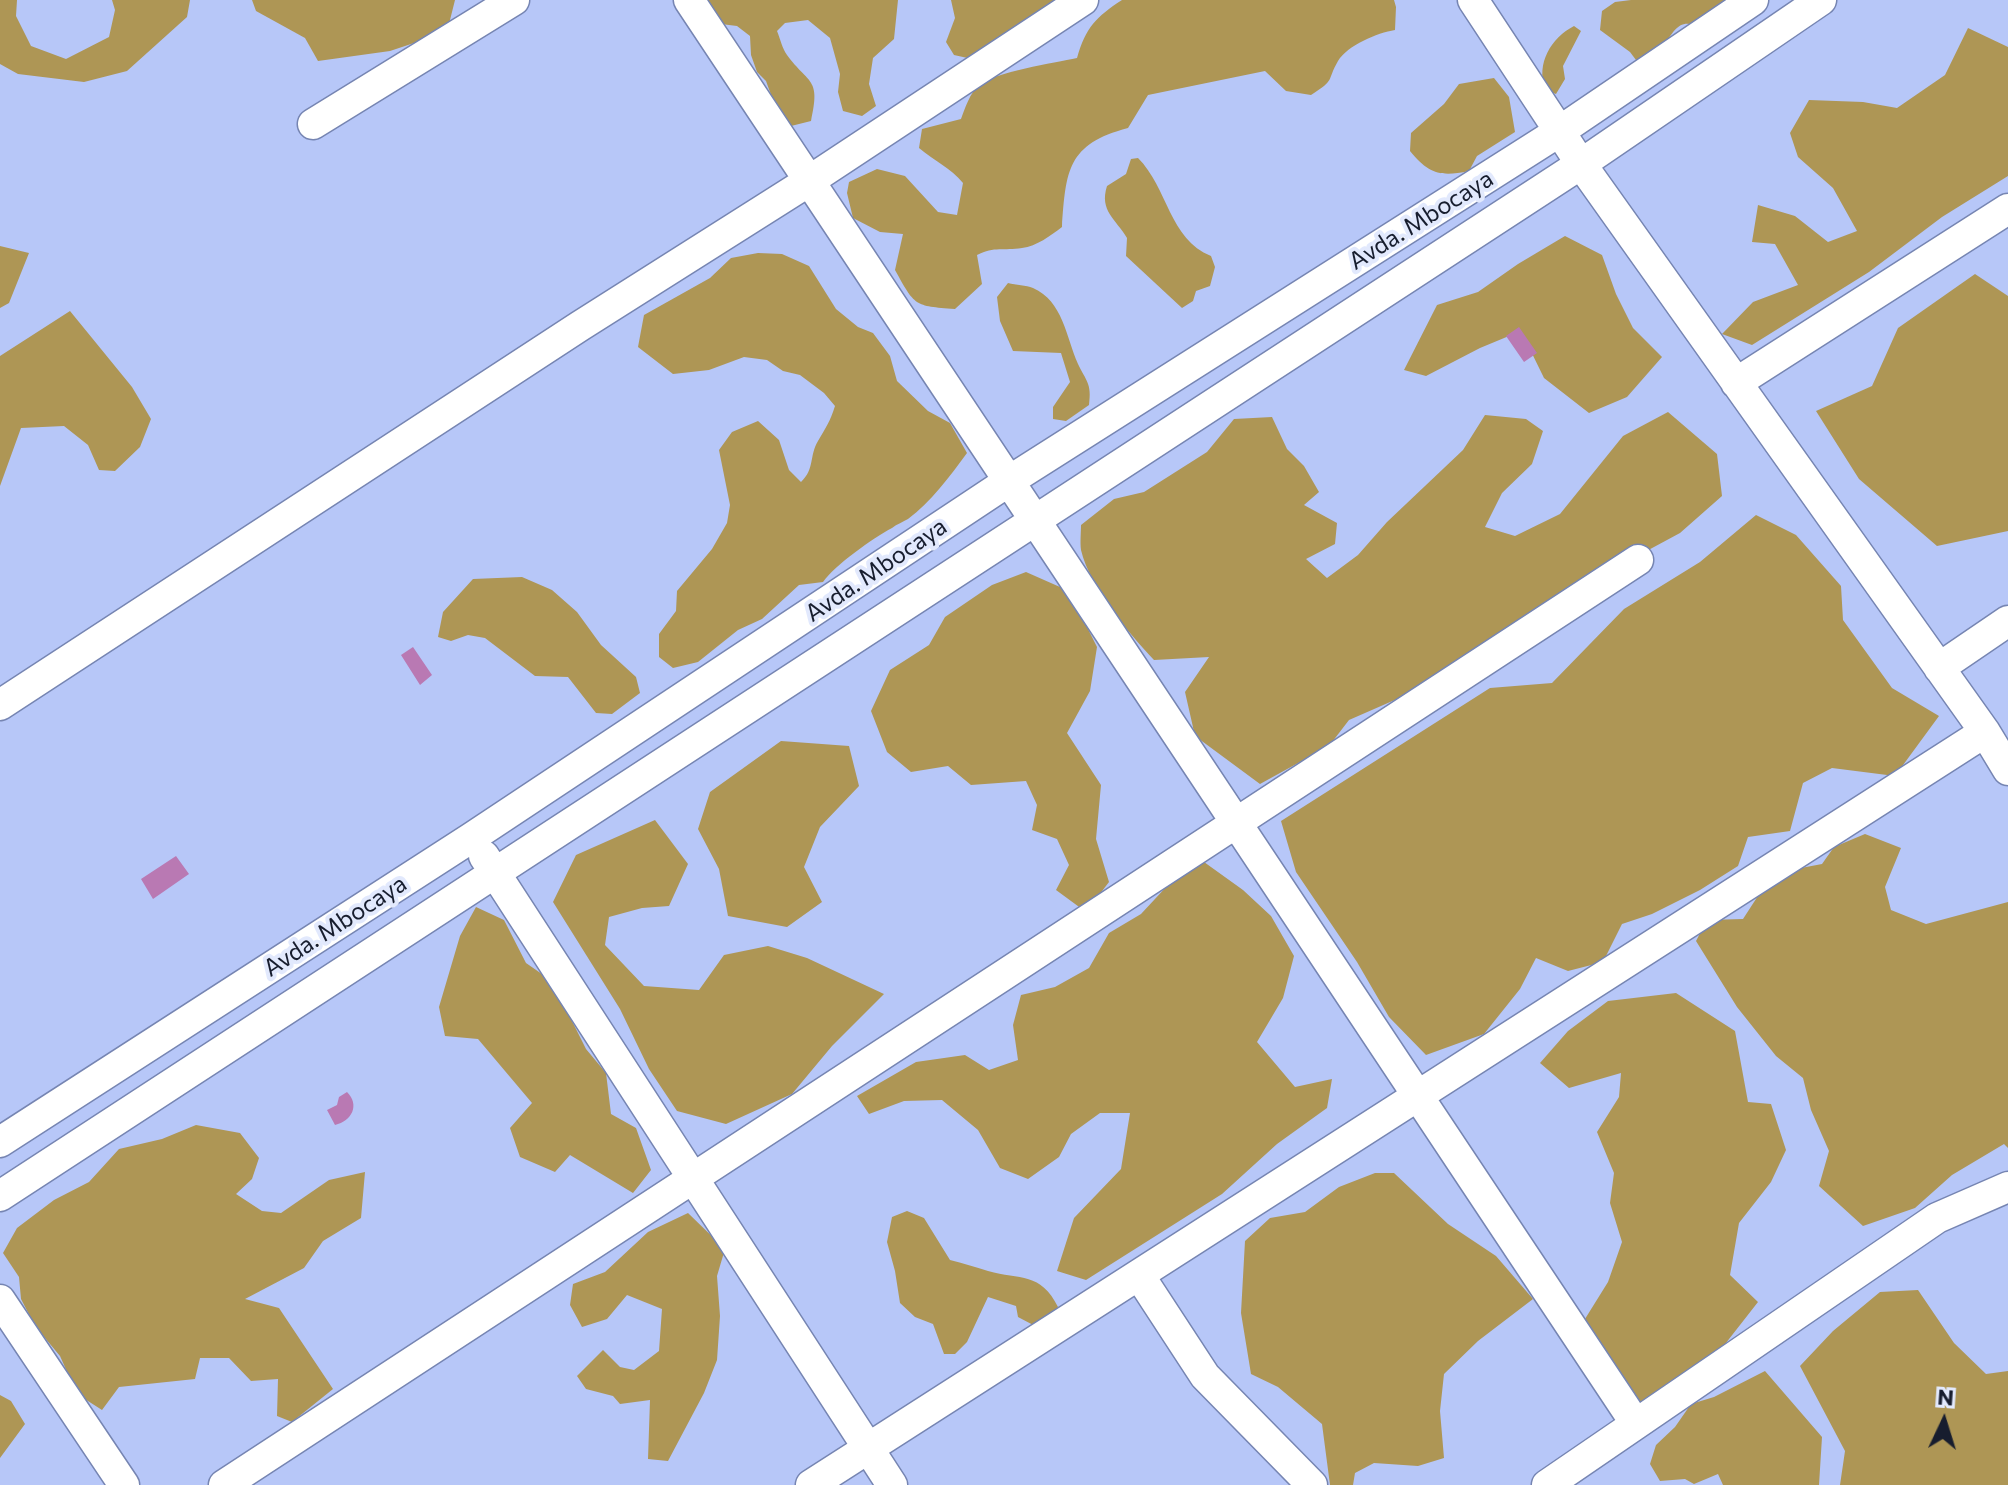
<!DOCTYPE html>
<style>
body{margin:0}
#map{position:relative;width:2008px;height:1485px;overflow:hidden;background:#b7c7f8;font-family:Commissioner,sans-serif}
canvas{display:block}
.north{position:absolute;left:1904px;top:1381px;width:80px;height:80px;-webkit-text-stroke:6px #e2e9fd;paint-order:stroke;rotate:4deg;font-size:22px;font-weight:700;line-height:32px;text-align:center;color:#171d2e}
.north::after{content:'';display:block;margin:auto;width:28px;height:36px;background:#171d2e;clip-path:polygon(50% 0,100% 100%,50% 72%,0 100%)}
</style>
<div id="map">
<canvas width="2008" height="1485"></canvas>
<div class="north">N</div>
</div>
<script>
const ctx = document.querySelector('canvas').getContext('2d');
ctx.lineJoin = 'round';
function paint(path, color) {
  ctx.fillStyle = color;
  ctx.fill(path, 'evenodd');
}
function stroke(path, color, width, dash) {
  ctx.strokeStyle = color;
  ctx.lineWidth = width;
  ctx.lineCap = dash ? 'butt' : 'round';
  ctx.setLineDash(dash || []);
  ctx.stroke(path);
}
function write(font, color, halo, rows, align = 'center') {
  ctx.font = font + ' Commissioner,sans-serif';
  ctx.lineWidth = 8;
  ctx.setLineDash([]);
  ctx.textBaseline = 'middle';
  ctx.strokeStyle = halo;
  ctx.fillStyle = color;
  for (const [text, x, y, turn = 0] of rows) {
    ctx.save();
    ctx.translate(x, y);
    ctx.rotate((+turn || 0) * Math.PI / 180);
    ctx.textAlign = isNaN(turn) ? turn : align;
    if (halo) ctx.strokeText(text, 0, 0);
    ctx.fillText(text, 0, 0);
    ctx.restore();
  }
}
const green = new Path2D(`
 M0,0H17L16,16L31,46L66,59L109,37L115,10L112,0H190L187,17L127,71L84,82L18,74L0,64Z
 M252,0H455L447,32L390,51L318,61L305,38L256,11Z
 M708,0H898L894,39L873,58L869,84L876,106L862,116L843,111L838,92L840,74L830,38L808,20L785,23L777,31C780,38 782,48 787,55C809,85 821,77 811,121L787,127L775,106L766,81L757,72L751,55L750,36L737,26L721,24Z
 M951,0H1090L1046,5C1035,19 1016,37 999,43C982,50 987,43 972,59L954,55L946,42L955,18Z
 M1122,0H1394L1396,7L1395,30C1377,33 1348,45 1338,61C1326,82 1336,79 1311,95L1286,91L1265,71L1148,95L1128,128C1067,144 1066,171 1062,227C1050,236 1037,246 1022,248C1003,251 995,246 977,255L982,284L955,309C914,306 915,306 895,270L903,234L880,232L853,218L847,193L849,182L877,169L905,176L938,212L957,215L963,183C951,168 934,161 919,148L922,129L961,119C965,108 970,93 979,85C995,72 1054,63 1077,58C1086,27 1096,17 1122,0Z
 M1631,0H1741L1718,35C1680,16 1680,20 1658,55L1636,60L1630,52L1600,30L1602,11L1615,2Z
 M1574,26L1581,31L1563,66L1565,79L1556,94L1545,90C1536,63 1551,38 1574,26Z
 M1968,28L2008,47V176L1942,217L1869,272L1752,345L1722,334L1753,302L1798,285L1775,244L1752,242L1758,205L1795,216L1828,242L1857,231L1833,188L1798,157L1790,133L1809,100L1863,102L1897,108L1945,75Z
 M1494,78L1509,97L1515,132L1477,156L1469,171C1440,177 1429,174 1410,151L1411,133L1444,104L1459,84Z
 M1138,158C1168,188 1169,239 1211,256L1215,267L1210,286L1196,291L1193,301L1182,308L1126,256L1127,238C1116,219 1099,211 1107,186L1126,174L1131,159Z
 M1565,236L1602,255L1616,294L1633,328L1662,357L1627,397L1589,413L1544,378L1521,331L1480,348L1426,376L1404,370L1437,305L1478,292L1518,264Z
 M0,246L29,253L9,303L0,308Z
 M758,253L782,254L809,266L836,309L858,327L873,333L890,356L897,381L928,411L950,423L967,453C950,476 931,502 908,519C903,522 897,524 892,528C873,538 835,565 823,582L799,585L762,619L738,630L698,662L673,668L659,657V634L676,611L677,591L712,549L727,523L730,505L719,450L732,432L758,421L779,440L789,470L801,482C815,469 809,456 818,441C826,427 830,422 835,406L824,393L800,375L783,371L767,360L744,357L709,370L673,374L638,347L644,315L710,278L731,258Z
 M1975,274L2008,296V531L1937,546L1859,479L1816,411L1872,386L1898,328Z
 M1008,283C1016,285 1026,285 1033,288C1063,301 1066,337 1078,364C1086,381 1092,383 1089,405L1066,421L1053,419V407L1070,382L1061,353L1013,351L1000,321L997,297Z
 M70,311L132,387L151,419L140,447L115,471L99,470L88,445L64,426L21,428L0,486V356Z
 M1668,412L1717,454L1722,496L1680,533L1550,603L1477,664L1349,720L1329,746L1260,784L1195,736L1185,692L1209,657L1154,660C1128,632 1090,588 1081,550C1080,542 1081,532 1081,525L1114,499L1144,492L1207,452L1234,419L1272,417L1287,449L1304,466L1319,492L1304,505L1337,523L1335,544L1306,559L1327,578L1358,555L1387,522L1463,450L1485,415L1526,419L1543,431L1532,464L1502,493L1485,527L1515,536L1560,514L1623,436Z
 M1756,515L1796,535L1841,586L1843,620L1892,688L1939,716L1895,776L1832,768L1803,783L1790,831L1748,837L1738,866L1700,890L1652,914L1622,924L1603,962L1568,971L1536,958L1520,989L1484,1034L1426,1055L1389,1017L1357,962L1296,872L1281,821L1490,688L1552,683L1624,609L1700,562Z
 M1026,572L1069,591L1097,647L1090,691L1067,733L1101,785L1096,839L1109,882L1086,912L1056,890L1069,865L1057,839L1032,830L1037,805L1026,781L971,785L948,766L911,772L887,752L871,711L890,670L929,645L945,617L992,585Z
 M522,577L552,590L577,612L601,645L636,677L640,693L612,714L596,713L568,677L535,676L485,638L468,635L451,641L438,637L443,612L473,579Z
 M781,741L849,746L859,786L820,827L804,867L822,902L787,927L728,916L719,869L698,829L710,792Z
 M655,820L688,864L669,906L642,908L609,917L605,945L644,986L699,990L724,955L768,946L807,958L884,994L832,1046L792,1094L726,1124L677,1111L649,1069L620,1009L553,902L576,855Z
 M1865,834L1901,848L1885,887L1891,910L1926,924L2008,902V1148L2004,1144L1952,1175L1915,1208L1863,1226L1819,1186L1829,1151L1811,1110L1803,1078L1776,1056L1737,1007L1696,941L1707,920L1743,919L1767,882L1801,868L1822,864L1834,847Z
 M1204,862L1243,890L1271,916L1294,956L1283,998L1257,1042L1295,1087L1332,1079L1327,1108L1277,1144L1222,1194L1086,1280L1057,1271L1074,1218L1121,1169L1130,1113H1100L1071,1134L1059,1157L1028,1179L1000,1168L978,1130L942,1100L904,1101L869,1114L857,1096L916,1062L965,1055L989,1070L1018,1060L1013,1025L1021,995L1055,987L1089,968L1109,933L1141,914L1168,885Z
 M476,907L504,920L526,963L552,981L586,1049L606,1073L611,1114L636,1128L651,1170L633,1193L570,1155L555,1172L520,1157L510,1128L532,1103L478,1039L445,1036L439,1007L460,936Z
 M1676,993L1735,1031L1748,1102L1771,1104L1786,1150L1771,1182L1739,1223L1730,1275L1758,1302L1722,1348L1650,1417L1615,1420L1602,1369L1580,1327L1608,1282L1622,1242L1610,1203L1614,1173L1597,1132L1619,1097L1621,1073L1569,1088L1540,1063L1568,1031L1608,1001Z
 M196,1125L240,1133L259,1158L252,1179L236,1194L262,1211L281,1213L329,1180L365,1172L361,1218L323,1241L304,1268L245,1299L279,1308L333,1389L292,1422L277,1416L278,1379L251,1381L229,1358H200L195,1379L119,1387L102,1410L77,1394L60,1356L35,1326L21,1299L19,1277L3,1253L17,1228L54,1200L89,1182L119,1149L162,1139Z
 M1375,1173H1394L1448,1224L1496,1256L1533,1299L1478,1341L1444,1374L1440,1411L1444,1458L1418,1466L1374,1463L1355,1473L1353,1485H1330L1322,1424L1278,1387L1251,1374L1241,1313L1245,1241L1270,1218L1305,1212L1339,1187Z
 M907,1211L924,1218L950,1260C963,1263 975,1267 988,1271C1020,1280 1041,1272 1058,1307L1050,1320L1037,1327L1018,1317L1016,1306L988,1297L967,1342L955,1354H944L933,1324L915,1317L900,1303L895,1271L887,1242L892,1217Z
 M688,1213L725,1249L717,1276L720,1316L717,1360L704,1393L668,1461L648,1459L650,1400L620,1404L613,1396L586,1389L577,1376L603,1350L620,1367L634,1370L659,1351L662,1309L627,1295L607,1319L582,1327L570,1305L573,1284L605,1272L648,1232Z
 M1918,1290L1954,1343L1986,1374L2008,1371V1485H1840L1845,1451L1800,1366L1833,1331L1880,1292Z
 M1765,1371L1822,1437L1819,1485H1723L1718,1474L1694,1484L1685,1479L1660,1481L1650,1464L1656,1445L1675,1427L1691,1404L1714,1397Z
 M0,1395L11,1401L25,1424L0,1458Z`);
const water = new Path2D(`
 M1519,327L1537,353L1524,362L1506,336Z
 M413,647L432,675L420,685L401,655Z
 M176,856L189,874L153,899L141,879Z
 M347,1092C360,1105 352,1121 335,1125L327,1110L337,1105L339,1097Z`);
const minor = new Path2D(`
 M689,0L1636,1424
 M1473,0L1581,164L1985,732L2008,770
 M313,124L514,0
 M1736,383L2008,209
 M1939,668L2008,621
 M0,705L580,326L809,181L1083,0
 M484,856L892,1485
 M0,1142L471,838L1009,481L1560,131L1753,0
 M0,1196L1581,164L1821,0
 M1139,1275L1205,1376L1312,1485
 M0,1300L124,1485
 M224,1485L1638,560
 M811,1485L1985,732
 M1547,1485L1937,1218L2008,1187`);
const streetNames = [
 ["Avda. Mbocaya",1421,220,-32],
 ["Avda. Mbocaya",876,570,-34],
 ["Avda. Mbocaya",335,926,-33]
];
paint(green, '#ae9655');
paint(water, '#b979b3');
stroke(minor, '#7685b2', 33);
stroke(minor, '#fff', 30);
write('24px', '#171d2e', '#e2e9fd', streetNames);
</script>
